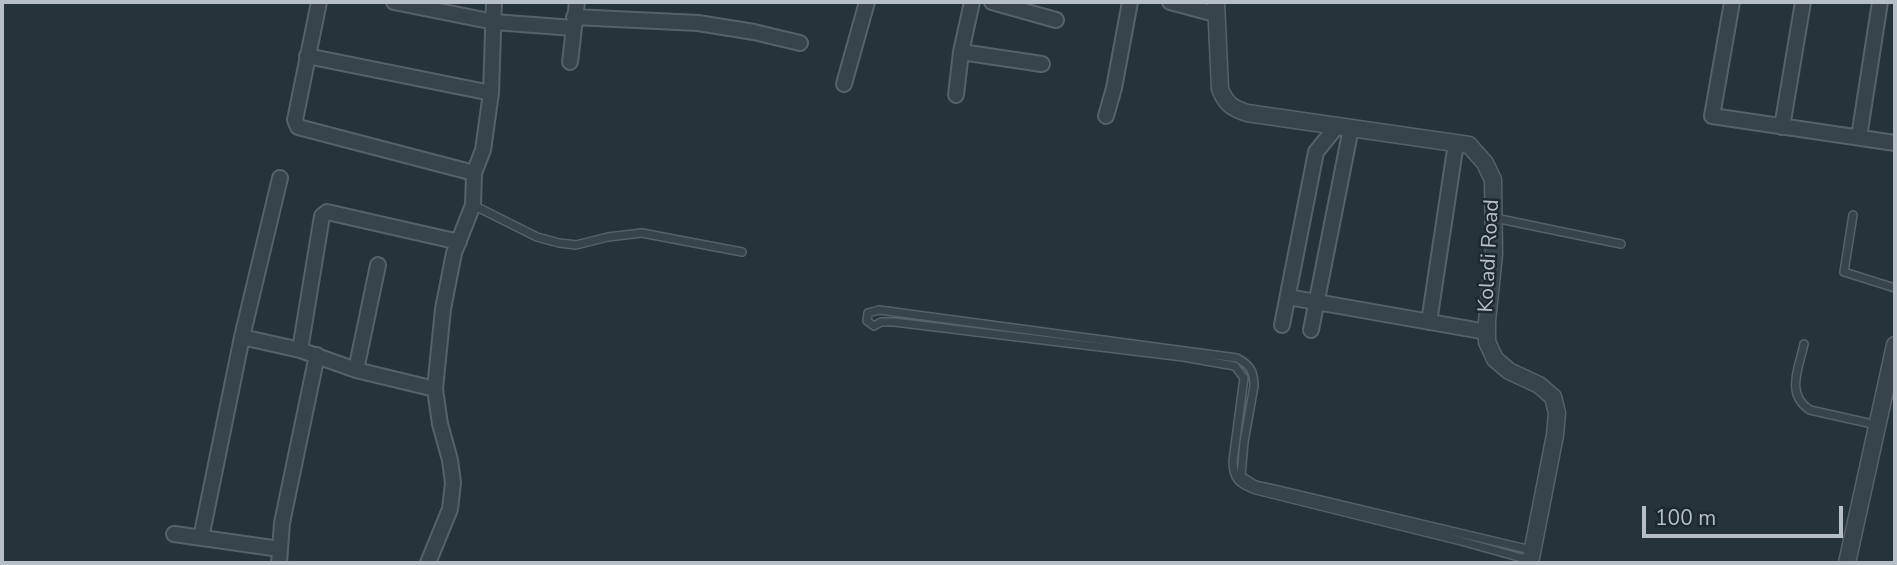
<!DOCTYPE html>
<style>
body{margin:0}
#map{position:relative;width:1897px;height:565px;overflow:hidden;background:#25333b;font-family:"Nunito Sans",sans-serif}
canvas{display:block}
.frame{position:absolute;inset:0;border:4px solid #b4bfc7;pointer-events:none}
.scale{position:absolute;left:1642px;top:506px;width:201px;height:32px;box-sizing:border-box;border:4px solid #b4bfc7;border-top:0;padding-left:9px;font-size:21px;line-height:24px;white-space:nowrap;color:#b4bfc7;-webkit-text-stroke:5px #1d2931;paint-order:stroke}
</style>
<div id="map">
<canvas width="1897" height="565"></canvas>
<div class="frame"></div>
<div class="scale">100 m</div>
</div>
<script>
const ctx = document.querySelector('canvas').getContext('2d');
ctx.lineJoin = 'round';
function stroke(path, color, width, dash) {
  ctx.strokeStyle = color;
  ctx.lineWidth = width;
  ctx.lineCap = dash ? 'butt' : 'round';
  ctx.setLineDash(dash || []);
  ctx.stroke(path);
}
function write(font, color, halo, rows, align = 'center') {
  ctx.font = font + ' "Nunito Sans",sans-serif';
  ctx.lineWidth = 5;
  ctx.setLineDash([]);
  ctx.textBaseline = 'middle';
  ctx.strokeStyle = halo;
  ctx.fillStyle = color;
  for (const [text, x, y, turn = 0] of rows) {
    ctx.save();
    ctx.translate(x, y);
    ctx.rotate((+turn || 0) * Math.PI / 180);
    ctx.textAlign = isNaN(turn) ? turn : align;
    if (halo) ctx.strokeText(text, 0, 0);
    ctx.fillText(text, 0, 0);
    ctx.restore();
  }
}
const service = new Path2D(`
 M473,205L537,237L559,243L576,245L608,237L642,233L742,252
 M1853,215L1844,272L1895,288
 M1495,218L1621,244
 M1804,344C1799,368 1785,394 1810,410L1877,425
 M1529,560L1461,541L1256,490C1239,484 1233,479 1233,461L1244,378L1235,366L1183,357L894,322H881L874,326L867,321L868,313L879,310L1237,358C1250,365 1254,371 1254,386L1244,442L1241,476L1255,485L1278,490L1531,550`);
const minor = new Path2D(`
 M319,2L295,120L298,127L474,173
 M394,2L494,22L574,28
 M992,2L1056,20
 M1170,2L1215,14
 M1732,2L1712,116L1895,143
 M574,17L698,23L754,32L800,43
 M961,52L1042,64
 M307,56L491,93L494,2
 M570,62L577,2
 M844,84L867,2
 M956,95L961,52L972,2
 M1106,116L1114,88L1130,2
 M1782,127L1803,2
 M1859,137L1880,2
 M1288,297L1487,332
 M1429,322L1456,143
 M1282,325L1316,152L1337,126
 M1311,330L1351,128
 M242,337L300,350L356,370L435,389
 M300,350L322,216L327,212L459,242
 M356,370L378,265
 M174,534L280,549
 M201,538L242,337L280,178
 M279,563L282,523L317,355
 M428,563L450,509L453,483L450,460L440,424L435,389L443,309L454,253L473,205L474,173L483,150L491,93`);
const tertiary = new Path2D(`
 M1216,2L1220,89C1226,104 1232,108 1247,113L1469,145L1485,163L1493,180L1494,254L1487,321V342L1495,359L1509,371L1539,385L1553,397L1557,413L1555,435L1530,563
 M1847,563L1895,345`);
const streetNames = [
 ["Koladi Road",1490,256,-87]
];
stroke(service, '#56626a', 10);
stroke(minor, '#56626a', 18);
stroke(tertiary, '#56626a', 19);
stroke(service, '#38444c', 7);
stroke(minor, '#38444c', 14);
stroke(tertiary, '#38444c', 16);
write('21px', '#b4bfc7', '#1d2931', streetNames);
</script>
